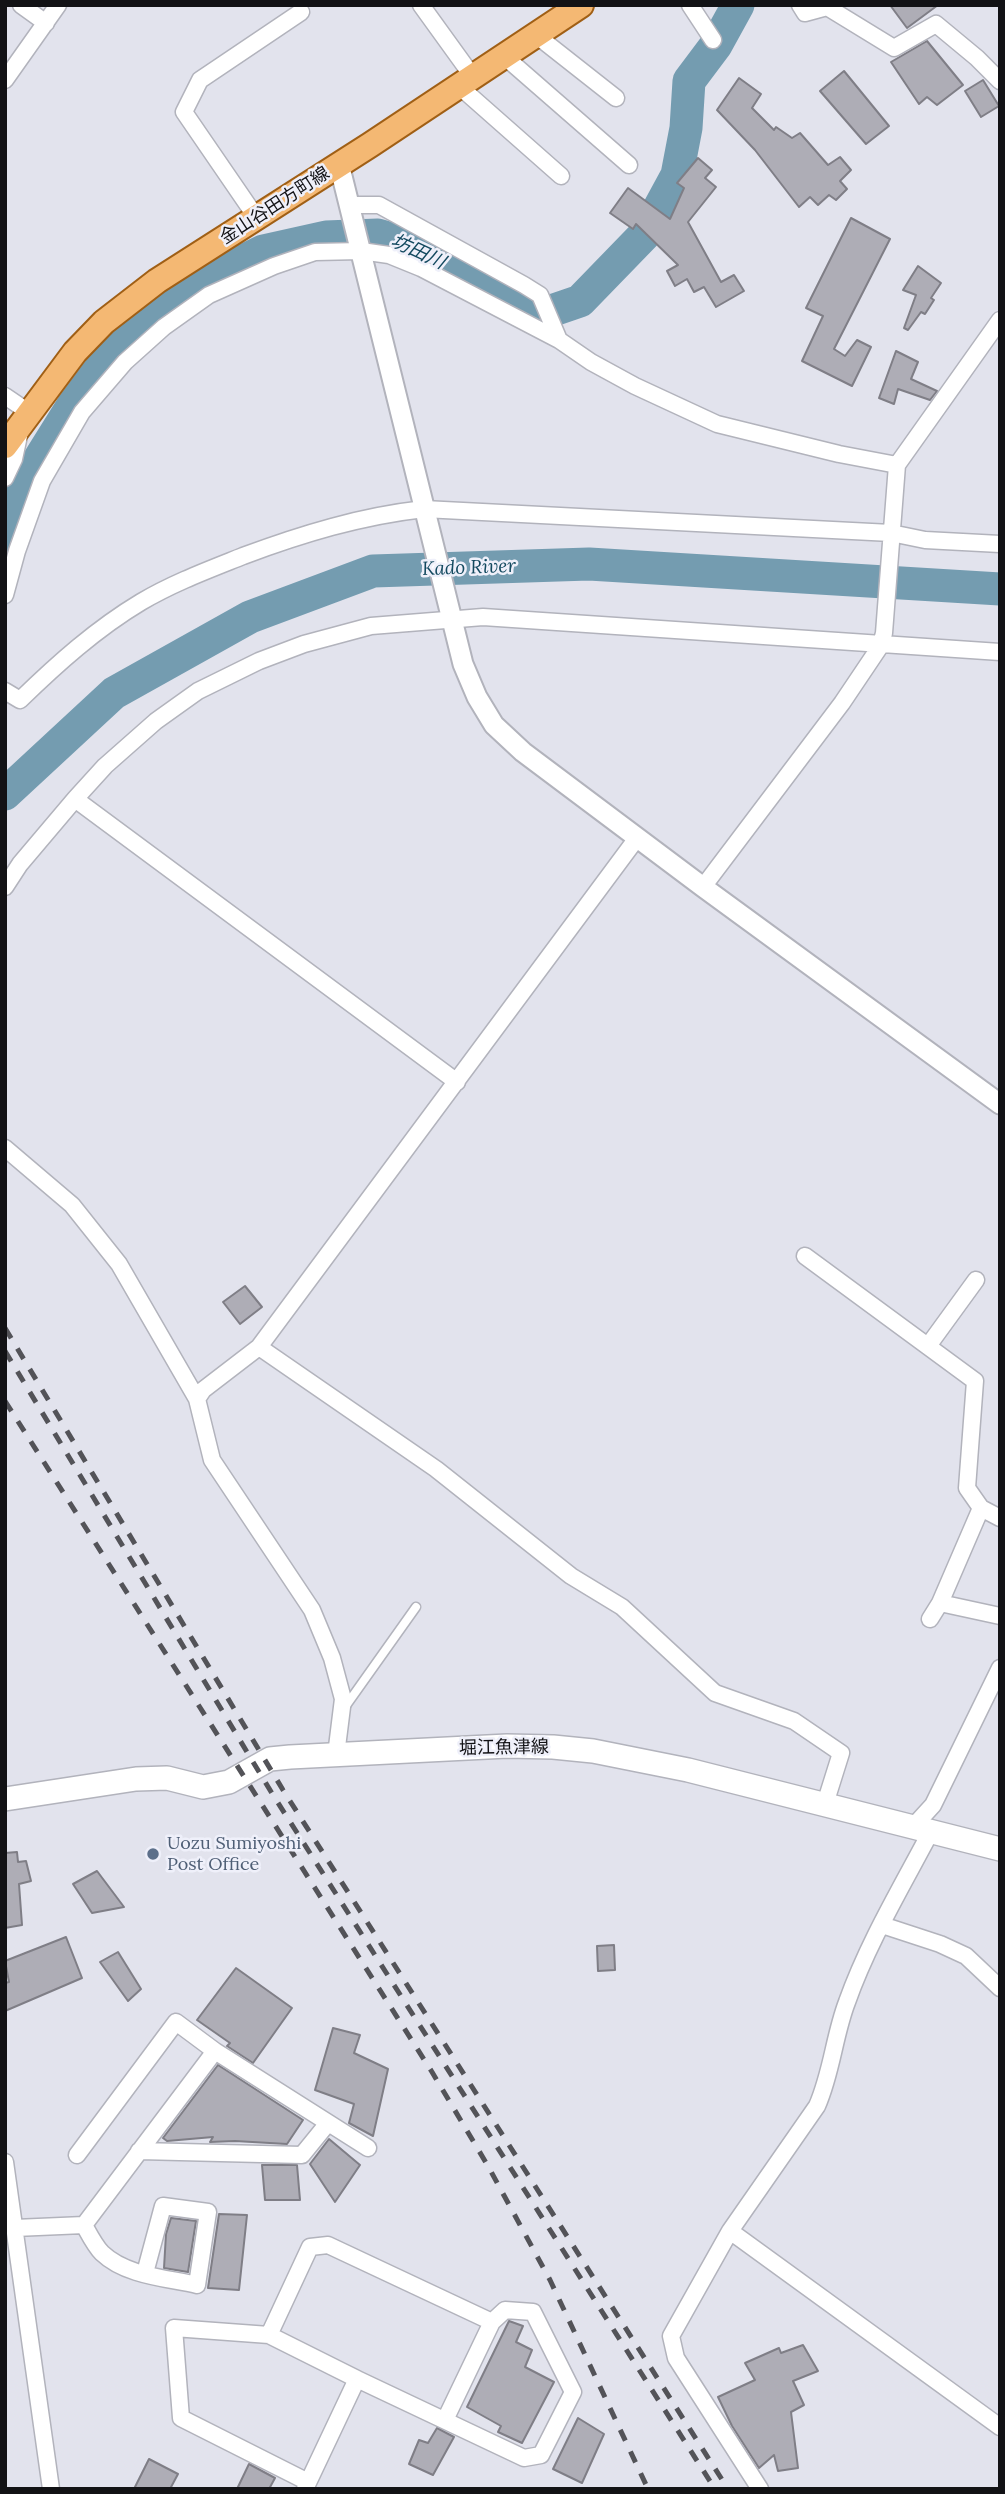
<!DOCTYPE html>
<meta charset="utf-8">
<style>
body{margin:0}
#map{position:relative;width:1005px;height:2494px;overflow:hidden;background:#e2e3ed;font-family:Lora,serif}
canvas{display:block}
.frame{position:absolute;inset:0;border:7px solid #121215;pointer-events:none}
</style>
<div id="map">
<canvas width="1005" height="2494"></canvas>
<div class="frame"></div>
</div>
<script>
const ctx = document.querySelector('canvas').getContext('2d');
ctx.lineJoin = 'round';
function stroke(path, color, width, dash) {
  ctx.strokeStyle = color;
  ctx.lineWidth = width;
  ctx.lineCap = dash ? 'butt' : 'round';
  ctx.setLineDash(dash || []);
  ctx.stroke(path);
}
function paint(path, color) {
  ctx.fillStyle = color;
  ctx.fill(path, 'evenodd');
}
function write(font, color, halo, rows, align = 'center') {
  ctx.font = font + ' Lora,"Noto Sans JP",serif';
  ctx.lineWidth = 5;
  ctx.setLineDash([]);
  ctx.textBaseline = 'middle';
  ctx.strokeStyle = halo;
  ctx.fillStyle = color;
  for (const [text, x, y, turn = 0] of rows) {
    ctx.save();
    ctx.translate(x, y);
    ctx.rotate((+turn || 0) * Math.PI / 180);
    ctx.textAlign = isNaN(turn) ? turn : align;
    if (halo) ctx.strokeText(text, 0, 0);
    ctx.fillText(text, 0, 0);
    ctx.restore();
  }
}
const river = new Path2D(`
 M5,544L20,490L73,405L122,339L206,279L263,251L326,237L378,235L406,243L522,305L545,313L580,301L645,234L677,175L686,128L689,81L716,45L738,5
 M5,794L114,693L250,617L373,571L589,564L1000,589`);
const building = new Path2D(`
 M890,5H938L907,28Z
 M927,41L963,85L937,105L927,97L919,104L891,62Z
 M844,71L889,126L866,144L820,91Z
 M739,78L761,94L752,108L774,130L776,127L792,138L800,133L828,165L840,157L851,170L840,181L847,189L836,200L829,195L818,205L810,197L799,207L755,150L717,110Z
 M983,80L999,106L981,117L965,91Z
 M698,158L712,170L705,178L716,187L688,222L721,282L734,275L744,291L716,307L704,287L694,292L687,279L675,286L667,271L678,265L636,224L633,229L610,213L628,188L670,219L684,188L677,183Z
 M851,218L890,239L834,349L845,356L857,340L871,347L852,386L802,361L823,316L806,308Z
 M918,266L941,283L931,298L934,300L925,314L921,312L908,330L904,328L916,295L903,290Z
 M896,351L918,362L911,379L937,391L930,400L898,389L894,404L879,398Z
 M245,1286L262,1307L240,1324L223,1302Z
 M17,1852L18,1862L26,1861L31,1881L19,1884L22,1925L5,1928V1853Z
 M97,1871L124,1907L92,1913L73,1884Z
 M66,1937L82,1978L5,2011V1983L9,1982L5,1961Z
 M614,1945L615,1970L598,1971L597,1946Z
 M118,1952L141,1989L128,2001L100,1962Z
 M236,1968L292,2008L253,2063L227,2046L230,2043L197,2020Z
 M333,2028L360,2035L354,2053L388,2069L373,2136L349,2123L354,2104L315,2090Z
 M218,2065L303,2120L287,2144L235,2141L210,2142L213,2137L167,2141L163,2138Z
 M329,2139L360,2165L335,2202L310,2164Z
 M262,2165H297L300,2200H265Z
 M219,2214L247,2215L239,2290L208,2288Z
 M171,2218L196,2221L188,2272L164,2268L166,2234Z
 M509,2321L523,2326L516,2342L532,2350L525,2367L554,2382L522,2443L498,2432L501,2426L467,2407Z
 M803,2345L818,2371L793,2381L804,2405L791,2412L798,2468L778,2471L774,2455L759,2468L732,2426L718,2397L755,2380L745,2363L779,2348L781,2353Z
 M578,2418L604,2434L582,2483L553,2469Z
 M437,2428L454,2437L433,2475L409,2464L419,2440L428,2443Z
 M149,2459L178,2474L170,2489H134Z
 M249,2464L275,2478L269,2489H237Z`);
const service = new Path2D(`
 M345,1707L416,1607`);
const minor = new Path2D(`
 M21,5L46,23
 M421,5L473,77
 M690,5L713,40
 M800,5L805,13L827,7L894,48L936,24L977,58L1000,81
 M536,35L616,98
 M504,56L629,165
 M5,80L58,5
 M459,86L561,176
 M350,205H379L524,285L540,295L559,340L591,362L635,386L717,424L839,454L897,465
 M256,217L184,112L200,80L301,12
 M5,396L30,413
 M5,478L14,459L20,431
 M5,595L17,551L42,481L82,412L125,362L164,327L209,295L274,266L315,252L361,251L389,255L421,268L559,340
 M5,691L20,700C57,664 96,629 141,602C173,583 208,570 243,556C302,534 361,516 424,509L891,533L925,540L1000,544
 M75,799L105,766L156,721L198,691L259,661L304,644L371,626L483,617L1000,652
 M5,887L20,864L75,799L457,1082
 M703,887L842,703L881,645L884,633L897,465L1000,320
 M5,1148L72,1205L119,1264L197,1399
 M805,1256L975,1381L967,1488L981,1508L1000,1518
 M928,1346L976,1280
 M259,1347L436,1469L571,1576L622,1607L715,1693L794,1721L841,1753L825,1804
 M940,1603L981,1508
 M930,1619L940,1603L1000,1616
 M336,1755L343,1699L332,1658L312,1610L212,1460L197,1399L203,1390L259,1347L637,838
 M912,1828L933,1805L1000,1668
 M882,1925L940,1944L966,1956L1000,1988
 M139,2151L302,2155L328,2123
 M77,2155L176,2022L215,2051
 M5,2162L51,2489
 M84,2225L215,2051L368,2148
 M15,2228L84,2225C89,2234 95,2246 102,2253C126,2276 167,2278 197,2285L208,2212L163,2206L145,2273
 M730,2231L1000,2427
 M269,2335L357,2379L305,2489
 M445,2420L492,2322
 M308,2482L181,2418L174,2328L269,2335L310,2247L328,2245L492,2322L505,2310L533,2312L573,2392L541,2455L524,2458L357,2379
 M760,2489L676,2358L671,2336L730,2231L817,2106C832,2072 834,2036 847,2002C868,1943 901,1888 930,1833`);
const tertiary = new Path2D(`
 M339,164L463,664L477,697L494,725L523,752L703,887L1000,1104`);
const secondary = new Path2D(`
 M5,1799L136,1779L167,1778L203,1787L229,1782L270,1759L290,1757L507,1746L553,1747L593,1751L688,1770L1000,1849`);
const primary = new Path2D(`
 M5,446L75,352L104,322L157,281L370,145L581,5`);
const rail = new Path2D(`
 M5,1328L283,1790L728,2489
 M5,1351L273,1795L715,2489
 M5,1401L432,2072L488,2166L550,2280L648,2489`);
const markers = [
 [153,1854,7,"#5c6f8a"]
];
const streetNames = [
 ["金山谷田方町線",275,206,-33],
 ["堀江魚津線",504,1748,-1]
];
const serviceNames = [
 ["Uozu Sumiyoshi",167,1844],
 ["Post Office",167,1865]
];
const waterNames = [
 ["坊田川",418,252,25],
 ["Kado River",469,568,-2]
];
stroke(river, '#749cb0', 33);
paint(building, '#aeadb6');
stroke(building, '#7f7e86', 2);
stroke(service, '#b2b3bc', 11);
stroke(minor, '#b2b3bc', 19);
stroke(tertiary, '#b2b3bc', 23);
stroke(secondary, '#b2b3bc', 26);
stroke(primary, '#a05f15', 28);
stroke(service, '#fff', 8);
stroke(minor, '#fff', 16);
stroke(tertiary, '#fff', 19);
stroke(secondary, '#fff', 23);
stroke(primary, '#f4b873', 24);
stroke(rail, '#535358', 5, [12, 12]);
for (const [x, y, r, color] of markers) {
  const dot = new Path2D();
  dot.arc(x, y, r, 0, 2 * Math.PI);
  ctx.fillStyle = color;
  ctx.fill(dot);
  stroke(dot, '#eff0fa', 2.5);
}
write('18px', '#121215', '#eff0fa', streetNames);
write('18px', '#4e5e75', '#eff0fa', serviceNames, 'left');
write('italic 19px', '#13495f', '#eff0fa', waterNames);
</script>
